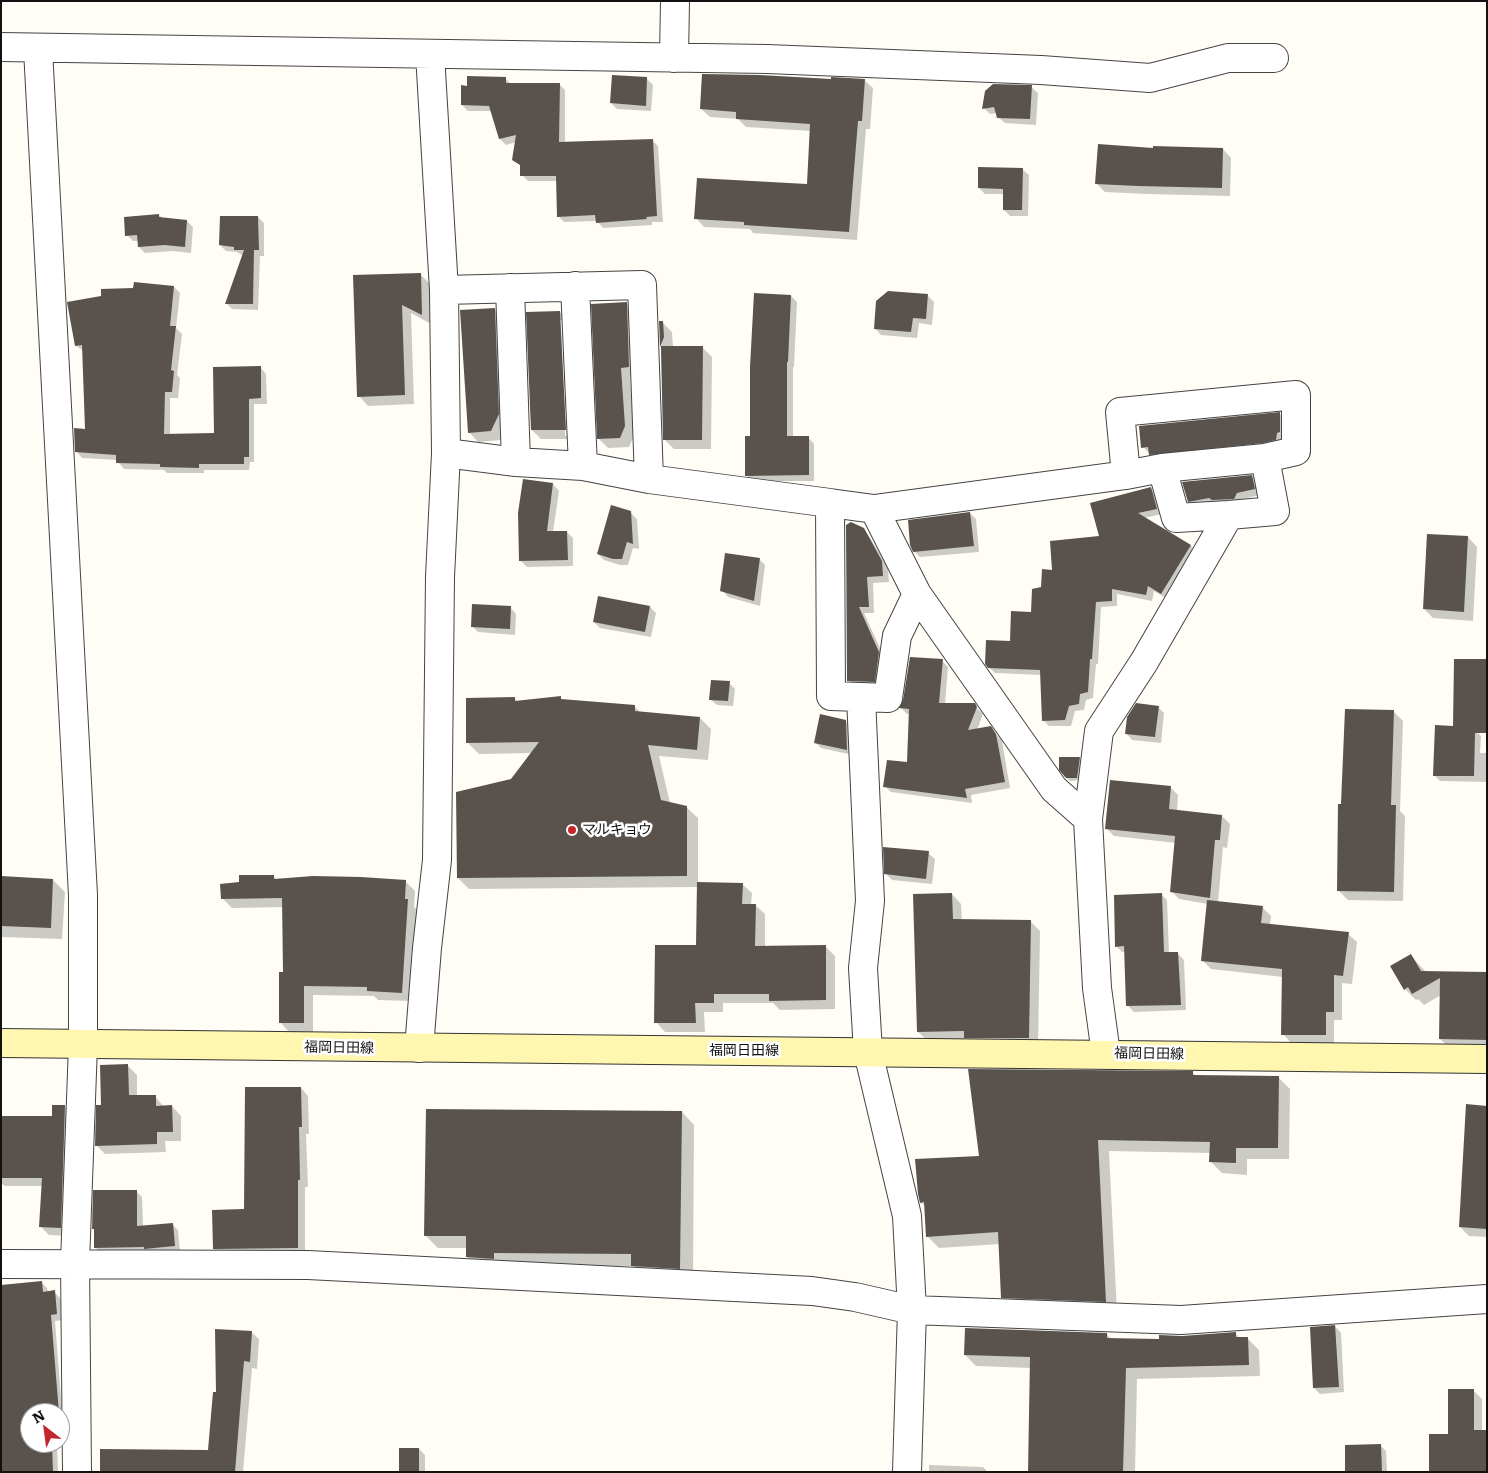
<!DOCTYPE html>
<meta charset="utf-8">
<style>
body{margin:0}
#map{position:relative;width:1488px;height:1473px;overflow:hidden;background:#fffdf5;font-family:Literata,serif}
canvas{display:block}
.frame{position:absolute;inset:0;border:2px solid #111;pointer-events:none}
.north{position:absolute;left:20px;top:1403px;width:50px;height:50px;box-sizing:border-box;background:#fff;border:1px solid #a0a0a0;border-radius:50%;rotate:330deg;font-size:14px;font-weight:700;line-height:20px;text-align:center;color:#111}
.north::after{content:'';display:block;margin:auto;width:18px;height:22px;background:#c4262e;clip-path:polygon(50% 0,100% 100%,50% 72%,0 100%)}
</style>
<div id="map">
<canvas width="1488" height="1473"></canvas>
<div class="frame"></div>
<div class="north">N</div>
</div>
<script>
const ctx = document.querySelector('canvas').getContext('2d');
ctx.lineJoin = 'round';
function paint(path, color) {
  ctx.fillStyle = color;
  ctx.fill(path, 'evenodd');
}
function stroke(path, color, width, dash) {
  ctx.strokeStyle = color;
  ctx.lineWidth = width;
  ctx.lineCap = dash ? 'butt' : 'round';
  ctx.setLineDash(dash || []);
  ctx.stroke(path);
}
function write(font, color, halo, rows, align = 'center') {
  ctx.font = font + ' Literata,"Noto Sans JP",serif';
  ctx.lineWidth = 5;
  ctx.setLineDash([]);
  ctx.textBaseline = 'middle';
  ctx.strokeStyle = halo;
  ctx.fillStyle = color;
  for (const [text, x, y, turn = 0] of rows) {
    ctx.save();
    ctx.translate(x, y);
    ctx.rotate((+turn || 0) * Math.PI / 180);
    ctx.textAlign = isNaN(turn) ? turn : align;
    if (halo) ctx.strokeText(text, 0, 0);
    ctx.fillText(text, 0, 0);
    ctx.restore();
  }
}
const shadow = new Path2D(`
 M505,78L511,84H559L565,90V143L652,140L658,146L663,222H652V225L603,228L597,221L564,222L558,216L557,181H528L522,175V166L514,159L516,142L506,145L500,139L492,111H468L462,105L468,87Z
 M647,79L653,85L651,111L617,109L611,103Z
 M832,80H864L873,88L870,129H866L857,240L753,233L750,229L704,227L696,218L808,185L811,131L746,127L738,119L710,117L701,109Z
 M1031,87L1038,93L1036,125L1005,123L998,117L997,113L990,114L984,108Z
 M1154,149H1223L1231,158L1230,196L1147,194L1105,192L1096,183Z
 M1022,169L1029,175L1028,216H1010L1004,210V194H985L979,188Z
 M159,215L162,218L187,221L193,227L191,253L172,251L145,253L139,247V241H133L127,235Z
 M258,217L264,223V256H260L258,310L232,309L226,303L243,256L237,252L226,251L220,245Z
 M420,274L430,284L431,324L411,313L414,404L368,406L359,396L355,277Z
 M174,287L180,293L176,328L182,334L177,375L180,378L178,398H170V435L215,434L260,367L266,374L267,404H254V462H250L249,470H204V473H167L164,470L124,469L118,462V460L82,458L76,451L86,430L84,351L76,346Z
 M791,296L797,302L794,367H793V437H808L814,444V481H752L746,475Z
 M928,296L934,302L932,325L919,323L917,338L881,335L875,328Z
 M626,303L636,313L638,376L630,377L634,436L629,447L608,448L599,439Z
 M495,310L504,319L508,424L501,440L478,442L469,432Z
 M560,312L570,322L575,439H541L532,430ZM560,320H562L567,436H565Z
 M660,323H663L672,332L673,347H702L712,357L711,449H674L664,439Z
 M1280,414L1286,420L1282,445L1156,460L1143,447Z
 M1252,476L1258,482L1260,495L1243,499L1240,505L1195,507L1189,501Z
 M553,484L559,491L553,532H567L573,538V566L527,567L521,561Z
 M1151,489L1157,495L1162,514L1144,518L1191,546L1196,551L1167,599L1154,591L1152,601L1117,594V606L1101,607L1098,664H1096L1093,698L1086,700L1084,710L1075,711L1071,726H1049L1043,720L1042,675L995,673L989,667L1011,642L1032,613L1042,588L1054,571L1100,538Z
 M630,512L637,519L639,549L633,548L628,565H620L604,560L598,554Z
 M970,513L976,519L979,552L920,557L914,551Z
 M863,529L869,536L888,568L889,582L873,583L874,613H864L885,659L880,688L854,687L848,680Z
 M1468,537L1477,547L1473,621L1433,618L1424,609Z
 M759,559L765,565L760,606L728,597L722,590Z
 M510,607L516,614L515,635L478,632L472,626Z
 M650,607L656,613L651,637L600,628L594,622Z
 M942,661L948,667L945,704L974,705L983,714L977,730L990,727L1002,741L1010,788L971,795L972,803L891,792L885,786L909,764L910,714H907L901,708Z
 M729,683L735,689L733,706L717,705L710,699Z
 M514,698L518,702L560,698L563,701L634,706L641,713L700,718L711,729L708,760L659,756L670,803L686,807L698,818V884H742L752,893L751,905H755L765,914V947L825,946L835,956V1009L780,1010L773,1003H723V1012H704L705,1032H665L656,1022L697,946L698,887L469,889L458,878L512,780L532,753L479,754L468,743Z
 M1158,707L1164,713L1161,743L1132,740L1126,733Z
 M1394,712L1403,721L1400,811L1405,816L1403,901L1348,900L1338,890L1342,806Z
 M846,722L852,728L853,755L821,748L815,742Z
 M1475,730L1481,736L1480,753H1487V782L1440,781L1434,775Z
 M1080,758L1082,761L1080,780L1070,781L1067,778Z
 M1170,787L1178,795L1177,811L1222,816L1230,824L1227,848L1223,847L1218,902L1262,907L1271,916L1270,925L1348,934L1357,942L1352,984L1342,983V1020H1334V1043H1291L1283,1034V977L1211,969L1202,960L1208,904L1179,899L1171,891L1176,843L1114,836L1106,828Z
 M928,853L935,859L932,884L892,880L886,874Z
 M273,876L277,880L405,881L415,891L414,907L417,910L411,1001L378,1000L374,996L313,995V1032H289L280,1022L284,973V907L232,908L222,898L240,883Z
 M1,878L53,880L65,892L62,939L1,937Z
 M952,894L961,904L962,921L1031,922L1040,931L1038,1047L928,1041L918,1032Z
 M1161,894L1167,900L1169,953L1178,954L1184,960L1186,1010L1134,1012L1128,1006L1125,952H1122L1116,946Z
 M1411,956L1426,972L1487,973V965V1051L1452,1050L1440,1039L1441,995L1424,1005L1418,999L1416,1000L1405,989Z
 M128,1066L137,1075V1096H155L164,1107L172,1106L181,1116V1141H165L166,1152L105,1154L96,1145L102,1106Z
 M1193,1073L1197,1077H1278L1290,1089L1289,1159H1247V1175L1222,1173L1211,1162V1153L1109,1151L1117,1313L1014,1309L1002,1297L1000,1244L939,1248L927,1236L925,1206L921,1202L981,1157Z
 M301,1088L308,1096L309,1134H306L308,1187H305V1255L222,1256L214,1249L245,1210Z
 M65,1106L73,1115L69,1236L49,1235L40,1226L43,1186H5L1,1183V1117H53Z
 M1487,1107V1237L1469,1236L1460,1227Z
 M682,1112L694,1125L693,1281L645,1278L633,1266L506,1265L480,1270L467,1257V1248H438L425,1235Z
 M136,1191L142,1197L143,1226L172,1224L178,1230L180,1252L101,1253L95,1247V1230L93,1229Z
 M41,1282L47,1288L48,1292H54L60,1298L63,1320L55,1321L64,1436H60V1413H30V1443H57L58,1472H1Z
 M1335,1326L1341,1333L1344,1392L1320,1394L1314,1388Z
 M251,1332L259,1339L257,1369L252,1368L243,1472H101L209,1452L217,1393Z
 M1235,1333L1240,1338H1247L1259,1350L1260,1376L1137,1379L1135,1472H1029L1031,1368L976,1366L965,1355L1107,1334L1111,1339L1160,1340Z
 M1473,1390L1482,1399V1431L1450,1435Z
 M1380,1445L1386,1451L1387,1472H1347Z
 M419,1449L425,1455V1472H400Z
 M929,1465L983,1467L988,1472H929Z`);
const building = new Path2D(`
 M702,74L760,75L831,79V77L865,79L862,121H858L849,232L744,225V222L694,219L697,178L807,184L810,124L736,119V112L700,109Z
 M612,75L647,77L646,106L610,103Z
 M467,76L506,77V83H560L559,142L653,139L657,216L646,217L647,219L596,223L595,215L557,217L556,176H520V165L512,160L516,135L499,139L489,106L461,105V85L467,86Z
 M993,84L1032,85L1030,119L997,118L994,107L982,109L985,91Z
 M1098,144L1153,148V146L1223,148L1222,188L1138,186L1095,184Z
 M978,167L1023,168L1022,210H1003V189L978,188Z
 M159,214V217L187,220L185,247L165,245L138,247L137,235L125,236L124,217Z
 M220,216H258L259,250H254L253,304H225L244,250H234V247L219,245Z
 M421,273L422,315L402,305L405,395L357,397L353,275Z
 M134,282L174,286L170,326H176L171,370L174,371L172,392H165L164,434L214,433L213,367L261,366V398L249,399V457H244V464H199V468L160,467V464L116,463V455L75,452L74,428L85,429L82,345L75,346L67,302L101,296V289L133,288Z
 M888,291L928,294L926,319L913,318L911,332L874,329L876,301Z
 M754,293L791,295L788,362H787V436H809V475L745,476V436H750V367Z
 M627,302L629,367L621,368L625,426L620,438L597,439L591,304Z
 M495,308L499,414L491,431L468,433L460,310Z
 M560,311L566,430H531L526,312Z
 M659,321H663L664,337L660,347Z
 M661,346H703L702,440H663Z
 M1280,412V432L1277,433L1276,440L1263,443L1149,455L1148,447L1141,448L1139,426Z
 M1252,475L1255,489L1237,493L1234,499L1212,500L1209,498L1188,502L1182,482Z
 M523,479L553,483L547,531H567L568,560L519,561L518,513Z
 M1151,487L1157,509L1138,513L1191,545L1161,594L1148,586L1146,595L1112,589V601L1096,602L1092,659H1090L1088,692L1080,694L1079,704L1069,706L1065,720L1042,721L1040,670L988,668L985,664L986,640L1010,641L1011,611L1031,612L1032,589L1041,587L1042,569L1052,570L1050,541L1099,536L1090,503Z
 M611,505L631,511L633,544L627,542L622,559H613L597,554Z
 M970,512L974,546L913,552L910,545L908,520Z
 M851,522L864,528L882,561L883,576L867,577L869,607H859L879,652L875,682L847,681L846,525Z
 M1427,534L1468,536L1464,612L1423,609Z
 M725,553L760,558L754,601L720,591Z
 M598,596L650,606L645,632L593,622Z
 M472,604L511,606L510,629L471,627Z
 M910,657L943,659L939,703H975L977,707L968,730L991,726L996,734L1005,782L965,789L967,798L883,787L887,760L907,762L909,709L899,708L903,700Z
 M1454,659H1487V733H1475L1474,776H1433L1435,725L1453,726Z
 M711,680L730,681L728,701L709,700Z
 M561,696V699L635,705V711L700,717L697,750L648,745L661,800L687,806V876L457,878L456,792L511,779L539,742L466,743V698L515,697V701Z
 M1136,703L1159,706L1155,737L1125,734L1127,717Z
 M1345,709L1394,710L1391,805H1396L1394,892L1337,891L1338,804H1341Z
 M820,714L846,720L847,750L814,743Z
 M1059,757H1080L1077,778H1066L1059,770Z
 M1110,780L1171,786L1169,809L1222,815L1220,840H1215L1210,898L1170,892L1175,836L1105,829Z
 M883,847L929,851L926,879L884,874Z
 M239,875H274V879L313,876L361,877L406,880L405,899H408L402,993L367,991V987L304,986V1023H279V972H283L282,898L221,899L220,884L239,882Z
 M1,876L53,879L51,928L1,926Z
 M697,882L743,883L742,904H756L755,946L826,945V1000L769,1001V994H714V1003H695L696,1023H654L655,945H696Z
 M952,893L953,919L1031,920L1029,1038H964V1031L917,1032L913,894Z
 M1162,893L1164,952H1178L1181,1005L1126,1006L1124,946L1115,947L1114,895Z
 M1207,900L1263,906L1261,923L1349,932L1343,976L1334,975V1012H1326V1035H1281L1282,969L1201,961Z
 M1411,954L1421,971L1487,972V1040L1439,1039L1440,978L1412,994L1408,987L1404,990L1390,966Z
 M128,1064L129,1095H156V1106L172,1105L173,1132H157V1144L95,1146L96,1105H101L100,1065Z
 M968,1069L1193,1071V1075L1279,1076L1278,1148H1236V1163L1209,1162L1210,1142L1098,1140L1106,1302L1001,1298L998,1232L926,1237L924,1202L920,1203L918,1194L915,1159L979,1156Z
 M245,1087H301L302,1127H299L300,1180H298V1248L213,1249L212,1210L244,1209Z
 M1466,1104L1487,1106V1229L1459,1227Z
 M52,1105H65L61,1228L39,1227L42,1178H1V1116H52Z
 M426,1109L682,1111L680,1269L631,1266V1254L494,1253V1259L466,1257V1236H424Z
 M93,1190H137V1226L173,1223L175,1246L144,1249V1247L94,1248V1229H92Z
 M42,1281L43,1292L55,1290L57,1314L51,1315L59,1413H30V1443H52L53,1472H1V1285Z
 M1335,1325L1339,1387L1313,1388L1310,1327Z
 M965,1328L1107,1333V1338L1159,1339V1335L1182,1336L1236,1332V1337H1248L1249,1365L1126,1368L1123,1472H1028L1030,1357L964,1355Z
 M215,1329L252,1331L250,1362L244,1361L235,1472H100V1449L208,1450L213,1392H216Z
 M1448,1389H1474V1430H1487V1472H1429V1434H1448Z
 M1381,1444L1382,1472H1345V1445Z
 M399,1448H419V1472H399Z`);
const street = new Path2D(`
 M1,47L767,59L1041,70L1150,78L1228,58H1274
 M38,49L83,895V1045L75,1263L77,1472
 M430,54L444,290
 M674,58L675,1
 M575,286L583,466
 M510,288L516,462
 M446,453L444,290L642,285L649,479
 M1126,475L1120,412L1296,395V451L1265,458L1162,468
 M874,509L830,503L831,696L888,698L897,636L917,594
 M1229,515L1275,511L1265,458
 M861,697L870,901L863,968L868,1052L907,1216L912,1310L907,1472
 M1088,819L1099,731L1144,662L1229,515L1176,518L1162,468L1126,475L874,509L917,594L1054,789L1088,819L1097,988L1106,1054
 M419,1048L427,948L437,860L440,577L446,453L516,462L583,466L649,479L830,503
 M1,1264L308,1265L812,1291L855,1297L912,1310L1181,1320L1487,1299`);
const secondary = new Path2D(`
 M1,1043L1487,1059`);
const markers = [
 [572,830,5,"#c4262e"]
];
const poiNames = [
 ["マルキョウ",582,830]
];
const streetNames = [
 ["福岡日田線",339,1048,1],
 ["福岡日田線",744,1051],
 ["福岡日田線",1149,1054,1]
];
paint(shadow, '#0003');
paint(building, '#5a524d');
stroke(street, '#444', 30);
stroke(secondary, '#333', 30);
stroke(street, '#fff', 28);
stroke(secondary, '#fff6b0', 28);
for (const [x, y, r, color] of markers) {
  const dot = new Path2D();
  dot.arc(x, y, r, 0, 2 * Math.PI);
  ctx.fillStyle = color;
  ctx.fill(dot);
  stroke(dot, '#fff', 2);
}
write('14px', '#111', '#fff', poiNames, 'left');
write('14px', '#111', '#fff', streetNames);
</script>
